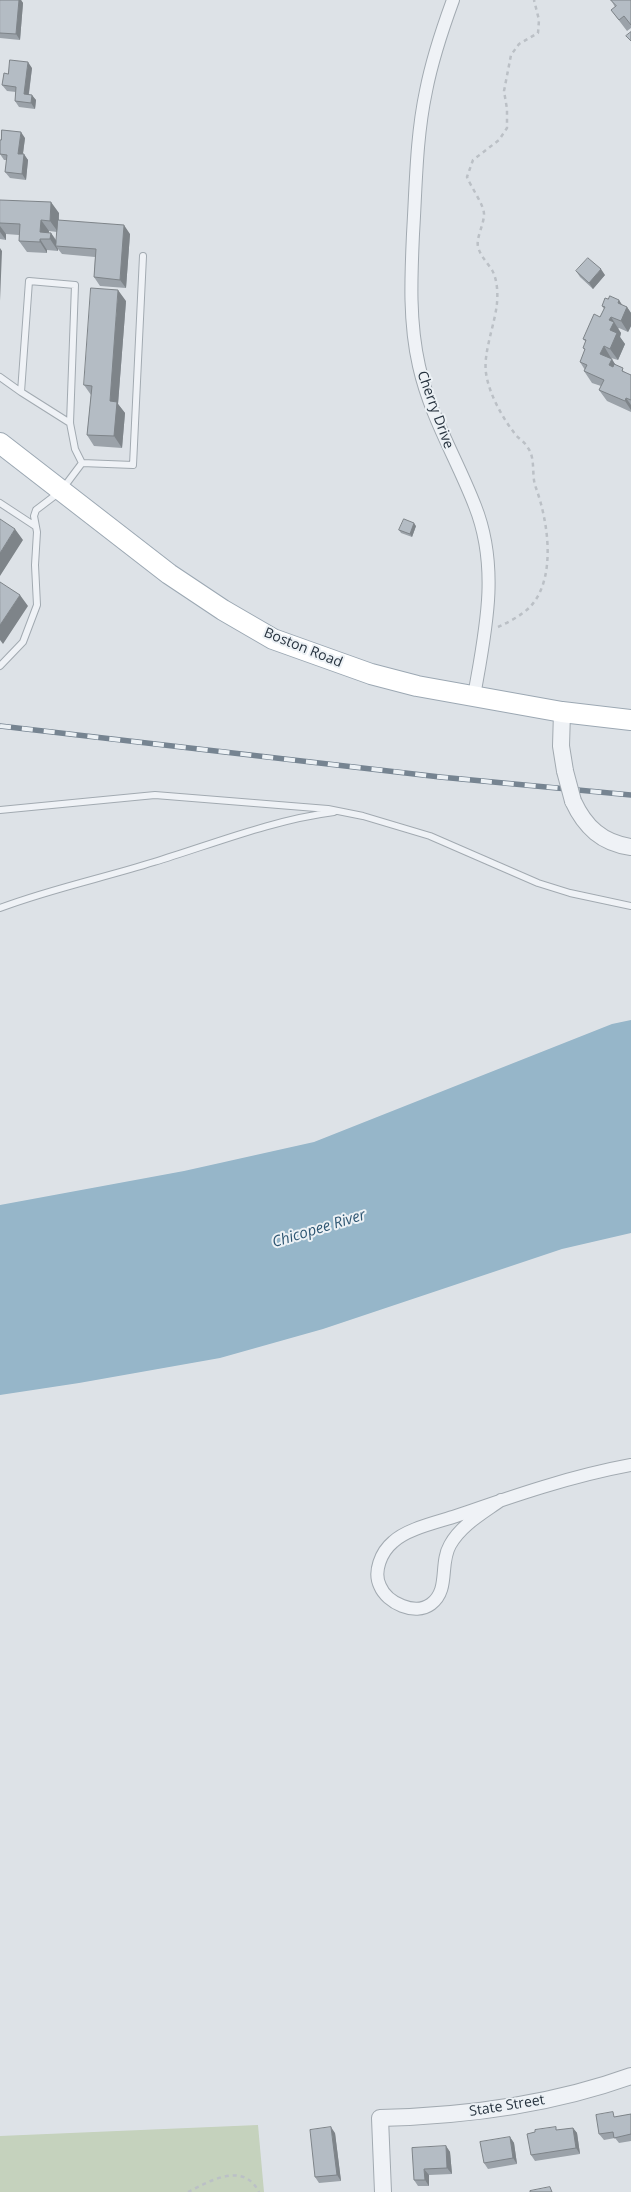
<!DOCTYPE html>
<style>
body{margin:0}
canvas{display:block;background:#dde2e7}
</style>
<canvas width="631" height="2192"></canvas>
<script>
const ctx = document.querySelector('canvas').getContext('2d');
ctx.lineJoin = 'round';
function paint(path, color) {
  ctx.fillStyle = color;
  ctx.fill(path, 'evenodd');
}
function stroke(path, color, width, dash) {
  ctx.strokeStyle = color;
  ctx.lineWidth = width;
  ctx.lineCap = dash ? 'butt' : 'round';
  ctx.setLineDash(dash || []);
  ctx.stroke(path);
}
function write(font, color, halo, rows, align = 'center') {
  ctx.font = font + ' "Open Sans",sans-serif';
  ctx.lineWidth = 4;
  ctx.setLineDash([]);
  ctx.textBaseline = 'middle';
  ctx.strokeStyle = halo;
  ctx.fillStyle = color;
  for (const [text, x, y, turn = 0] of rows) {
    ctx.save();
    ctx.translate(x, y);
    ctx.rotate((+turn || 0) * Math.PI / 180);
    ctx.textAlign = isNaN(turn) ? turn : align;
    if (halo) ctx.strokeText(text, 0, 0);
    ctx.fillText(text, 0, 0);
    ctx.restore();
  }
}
const green = new Path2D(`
 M258,2125L264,2192H0V2136Z`);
const water = new Path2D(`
 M631,1020V1233L562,1249L323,1329L220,1358L79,1383L0,1395V1205L184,1171L314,1142L612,1024Z`);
const path = new Path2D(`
 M498,627C509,622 522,615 530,607C557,578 548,521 536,488C531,476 536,459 528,448C525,442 519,439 515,434C502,417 489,394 486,373C483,353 495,324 497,303C498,292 497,279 492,270C487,262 481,257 478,247C476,237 484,225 484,214C484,205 471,187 467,177L473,160L499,140L507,128V109L504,91L511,55L519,44L538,33L539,20L534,0
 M188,2192C210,2181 243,2161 259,2192`);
const service = new Path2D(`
 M0,377L21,392
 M82,463L133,465L143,256
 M0,503L35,526
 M0,666L23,642L37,605L35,565L37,532L34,516L36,510L61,491L82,463L75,449L70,423L75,285L29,281L21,392L70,423
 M0,810L155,795L328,809L363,816L430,836L538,883L570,893L631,906
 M0,908C50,889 103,878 154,862C213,844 272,820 334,812`);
const minor = new Path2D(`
 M453,0C442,30 432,60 426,91C416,138 416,186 413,234C411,278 409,322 419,366C430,416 457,459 475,506C500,569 485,633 474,696
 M501,1500C483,1513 461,1525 450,1545C439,1564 450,1590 431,1604C415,1616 387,1603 380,1586C373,1572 381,1552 393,1542C406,1529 438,1522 456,1516C513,1496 571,1476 631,1465`);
const tertiary = new Path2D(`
 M562,712L561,746L565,771
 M573,801C585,827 602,843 631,847
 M383,2192L380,2118C464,2116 551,2105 631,2076`);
const primary = new Path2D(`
 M0,443L169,574L223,610L273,639L371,674L417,686L562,712L631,720`);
const rail = new Path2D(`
 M0,726L440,777L631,795`);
const tertiaryBridge = new Path2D(`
 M565,771L573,801`);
const wall = new Path2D(`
 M0,0H21L23,3L20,40L0,38Z
 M611,0H631V28L627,31L611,10L615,7Z
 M32,68L29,94L36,100L35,109L19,107L15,101L16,92L7,91L2,85L8,74Z
 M25,138L23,154L28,160L26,180L10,178L5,172L7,160H4L0,154V140Z
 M0,200L59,213V220L130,234L126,288L100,286L94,277L95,257L62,254L58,249V251L47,250V253L27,252L19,241V235L6,234V240L0,239ZM49,231L57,232V241L51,233H48Z
 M576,271L605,275L593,289L580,277Z
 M126,301L118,404L125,413L122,448L94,446L87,435L91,395L84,385Z
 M622,305L627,307L631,313V326L628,332L619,328L618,329L621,333L620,337L625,344L618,360L611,358V359L616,365L626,373L631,375V412L607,401L599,390L601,386L592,383L584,371L585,370L580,362L585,350L583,348L586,342L583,339L600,317L604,309L602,306Z
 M416,526L412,537L401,533L399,530Z
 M631,2114V2141L619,2143L615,2138L604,2140L599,2134L616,2117Z
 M573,2128L577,2133L580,2154L535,2161L531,2155L558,2130Z
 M335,2133L341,2181L319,2183L315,2177Z
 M510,2137L514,2143L517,2164L488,2169L484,2163Z
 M446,2146L450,2152L452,2174L429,2175V2186H418L414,2180Z`);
const shadedWall = new Path2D(`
 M19,0H21L23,3L20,40L16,34Z
 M28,62L32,68L28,99L24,94Z
 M32,95L36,100L35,109L31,103Z
 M21,132L25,138L22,160L18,154Z
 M24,154L28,160L26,180L22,174Z
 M51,202L59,213L58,232L50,221Z
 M41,220L49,231L48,239L40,232Z
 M124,225L130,234L126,288L120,280Z
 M0,226L6,234V240L0,232Z
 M51,233L58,244L56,246L58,249V251L50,239Z
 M40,239L47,250V253L40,242Z
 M0,248L2,251L0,301Z
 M601,269L605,275L593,289L589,283Z
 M118,290L126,301L118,404L125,413L122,448L114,436L110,401Z
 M619,300L625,309L627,307L631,313V326L628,332L621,321L618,303Z
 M611,317L621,333L620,337L625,344L618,360L610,349L609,320Z
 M604,346L611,358L608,366L600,354Z
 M612,359L619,371L609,365Z
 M626,398L631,405V410L625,401Z
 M414,523L416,526L412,537L410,534Z
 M15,529L23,540L0,576V553Z
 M20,595L28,606L3,644L0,640V625Z
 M331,2127L335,2133L341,2181L337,2175Z
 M573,2128L577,2133L580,2154L576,2148Z
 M510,2137L514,2143L517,2164L513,2158Z
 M446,2146L450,2152L452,2174L447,2168Z
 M424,2169L429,2175V2186L425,2180Z`);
const building = new Path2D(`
 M0,0H19L16,34L0,33Z
 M611,0H631V25L624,16L619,20L611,10L616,6Z
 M631,32V41L626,36Z
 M10,60L28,62L24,94L32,95L31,103L15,101L16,87L2,85L4,73L8,74Z
 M2,130L21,132L18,154H24L22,174L5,172L7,155L0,154V140H1Z
 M0,200L51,202L50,221L41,220L40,232L51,233L50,239H40V242L19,241L20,224L0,223Z
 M58,220L124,225L120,280L94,277L96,249L56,246Z
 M588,258L601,269L589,283L576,271Z
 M91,288L118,290L110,401L117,402L114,436L87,435L92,386L84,385Z
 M610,296L619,300L618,303L627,307L621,321L611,317L609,320L614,322L610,330L617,333L610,349L604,346L600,354L612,359L609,365L613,367L614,364L623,368L622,371L631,375V400L626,398L625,401L599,390L604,380L584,371L587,365L580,362L585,349L583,348L586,340L583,339L594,314L600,317L605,307L602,306L605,298L608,299Z
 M0,519L15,529L0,553Z
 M404,519L414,523L410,534L399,530Z
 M0,582L20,595L0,625Z
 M613,2112L614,2117L631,2114V2134L614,2138L613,2132L599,2134L596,2115Z
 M331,2127L337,2175L315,2177L310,2130Z
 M556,2127V2130L573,2128L576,2148L531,2155L527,2134L535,2132V2130Z
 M510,2137L513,2158L484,2163L480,2142Z
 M446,2146L447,2168L424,2169L425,2180H414L412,2148Z
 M550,2187L552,2192H530V2191Z`);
const streetNames = [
 ["Cherry Drive",435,410,70],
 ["Boston Road",303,648,22],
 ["State Street",507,2106,-9]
];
const waterNames = [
 ["Chicopee River",319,1229,-17]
];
paint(green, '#c5d2bd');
paint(water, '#96b6c9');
stroke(service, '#a2aab1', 8);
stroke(minor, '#a2aab1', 14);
stroke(tertiary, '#a2aab1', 18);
stroke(primary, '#9ca8b3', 22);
stroke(path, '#bbc0c6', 2.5, [4, 4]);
stroke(service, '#eff2f6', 6);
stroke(minor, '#eff2f6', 12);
stroke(tertiary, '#eff2f6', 16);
stroke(primary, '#fff', 20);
stroke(rail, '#768491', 5.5);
stroke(rail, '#ecf1f5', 4, [11]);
stroke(tertiaryBridge, '#a2aab1', 18, []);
stroke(tertiaryBridge, '#eff2f6', 16);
paint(wall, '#9ba2a9');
paint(shadedWall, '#7e8489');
paint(building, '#b4bcc4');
stroke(building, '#7e8489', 1);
write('14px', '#26323e', '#ecf1f5', streetNames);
write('italic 15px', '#2f5773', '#ecf1f5', waterNames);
</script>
